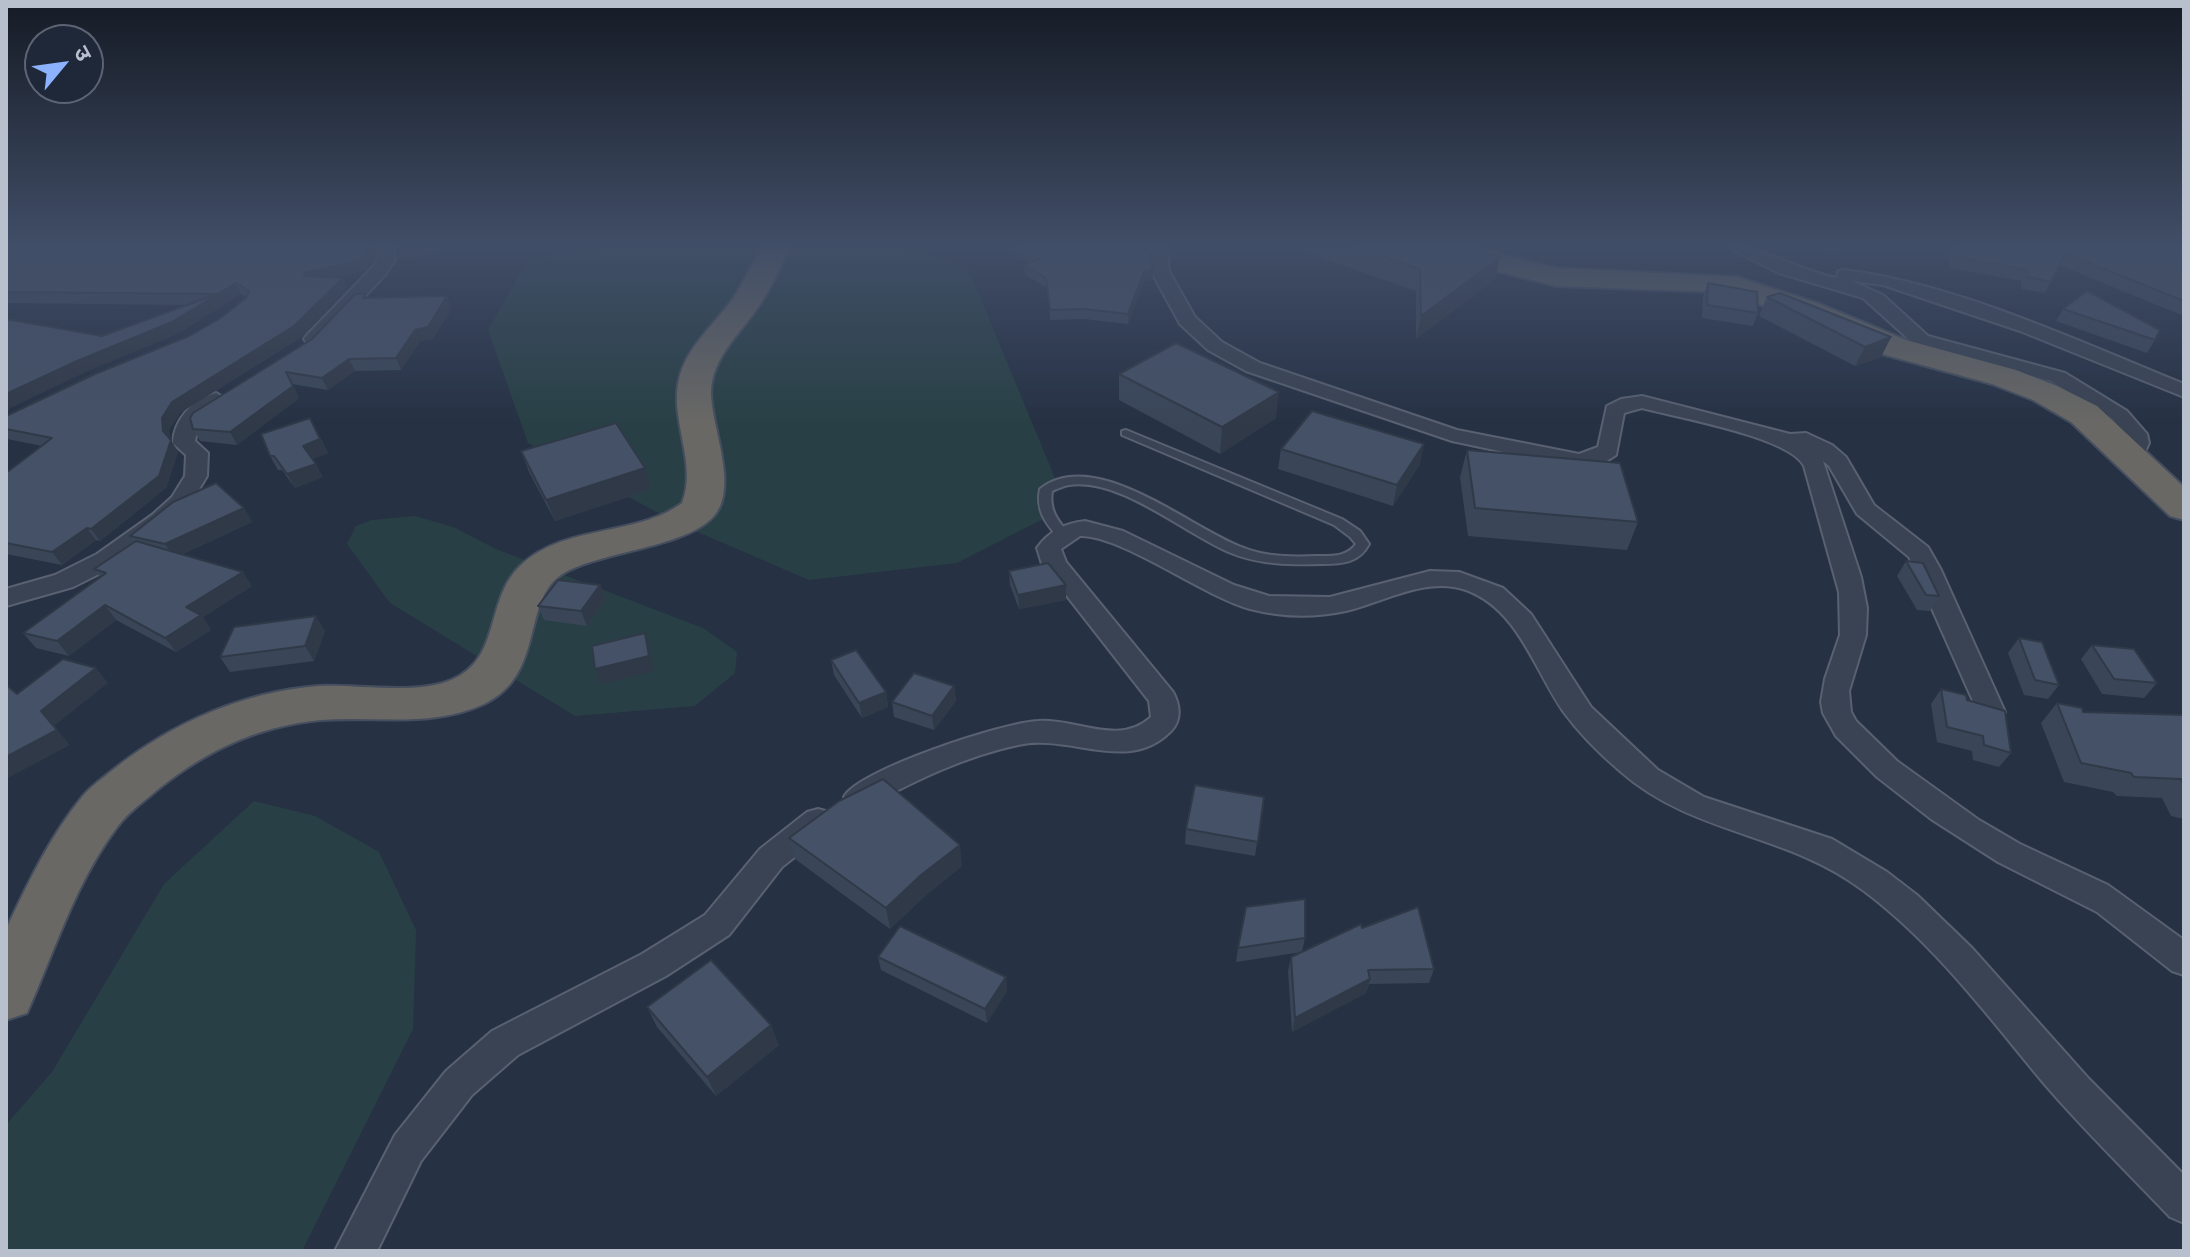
<!DOCTYPE html>
<meta charset="utf-8">
<style>
body{margin:0}
#map{position:relative;width:2190px;height:1257px;overflow:hidden;background:#263144;font-family:Commissioner,"Noto Sans Devanagari",sans-serif}
canvas{display:block}
.frame{position:absolute;inset:0;border:8px solid #b8bfcd;pointer-events:none}
.north{position:absolute;left:24px;top:24px;width:80px;height:80px;box-sizing:border-box;background:#1f2839;border:2px solid #5c6474;border-radius:50%;rotate:61deg;font-size:22px;font-weight:700;line-height:32px;text-align:center;color:#b8bfcd}
.north::after{content:'';display:block;margin:auto;width:28px;height:36px;background:#8db2fd;clip-path:polygon(50% 0,100% 100%,50% 72%,0 100%)}
</style>
<div id="map">
<canvas width="2190" height="1257"></canvas>
<div class="frame"></div>
<div class="north">उ</div>
</div>
<script>
const ctx = document.querySelector('canvas').getContext('2d');
ctx.lineJoin = 'round';
function paint(path, color) {
  ctx.fillStyle = color;
  ctx.fill(path, 'evenodd');
}
function stroke(path, color, width, dash) {
  ctx.strokeStyle = color;
  ctx.lineWidth = width;
  ctx.lineCap = dash ? 'butt' : 'round';
  ctx.setLineDash(dash || []);
  ctx.stroke(path);
}
const green = new Path2D(`
 M598,248H905L968,268L1057,483L1043,519L957,563L809,580L679,524L528,443L488,330L527,261Z
 M415,516L453,527L496,549L703,628L737,652L735,673L695,706L575,716L390,603L347,544L356,526L372,520Z
 M254,801L315,816L379,852L416,930L413,1029L302,1251H6V1125L52,1072L164,884Z`);
const service = new Path2D(`
 M1126,430L1342,519L1360,531L1369,544C1359,563 1342,564 1322,564C1292,565 1260,565 1231,553C1185,534 1120,477 1069,485C1063,486 1057,489 1052,491C1049,510 1057,519 1068,533L1067,536H1057C1044,521 1036,509 1040,489C1095,445 1191,529 1244,548C1267,557 1293,557 1317,556C1332,556 1347,557 1356,544L1350,537L1334,525L1122,435V431Z`);
const minor = new Path2D(`
 M377,248H394L395,260L385,275L321,343H307L304,339L307,335L372,268L377,260Z
 M1150,248H1167L1169,271L1195,317L1222,342L1260,363L1457,430L1579,454L1598,447L1607,406L1621,399L1642,396L1790,434L1806,433L1832,445L1846,457L1874,505L1928,547L1941,570L2005,712L2001,719L1991,722L1981,719L1909,557L1857,514L1829,466L1823,461L1861,577L1867,608L1866,635L1849,691L1851,712L1856,721L1897,761L1979,820L2020,844L2108,885L2184,940V975L2172,971L2097,912L1998,862L1931,819L1877,777L1836,736L1823,713L1821,702L1825,679L1840,635L1839,592L1804,466C1790,437 1675,417 1642,408L1624,413L1616,455L1605,462L1579,468L1452,441L1246,371L1208,350L1180,324L1151,271Z
 M1729,248C1762,246 1801,271 1837,278L1838,271L1844,270C1955,283 2080,342 2184,384V397L2020,331L1883,285L1852,281L1883,295L1928,336L2065,373L2127,411L2147,434L2149,443L2139,465H2123L2120,460L2127,443L2125,435L2113,419L2051,381L1914,344L1863,298L1779,273Z
 M216,393L226,399L199,423L195,441L208,453L207,476L189,506L168,525L115,566L73,587L6,606V589L55,575L97,554L152,515L172,497L185,476L186,455L173,443C174,419 193,399 216,393Z
 M1085,521L1123,531L1234,585L1269,596L1330,597L1430,571L1459,572L1503,588L1531,614L1591,707L1658,770L1704,797L1832,839L1887,872L1917,895L1972,948L2089,1079L2184,1175V1223L2170,1217C2129,1174 2086,1132 2047,1087C1990,1019 1936,945 1864,891C1787,832 1694,836 1620,771C1599,753 1579,733 1563,711C1534,669 1518,609 1466,590C1426,576 1384,602 1346,611C1314,618 1281,617 1250,609C1203,596 1121,535 1080,536L1061,549L1066,562L1173,692C1180,705 1182,720 1171,731C1128,775 1070,733 1018,745C966,756 916,780 870,805L859,809L848,805L844,797C858,770 1005,722 1038,721C1076,718 1119,747 1151,717L1149,701L1042,564L1037,548C1049,531 1065,523 1085,521Z
 M818,809L829,812L833,821L829,830L782,867L729,935L666,976L518,1055L472,1095L421,1161L377,1251H335L395,1135L446,1071L492,1031L642,954L705,915L760,849L807,812Z`);
const trunk = new Path2D(`
 M761,248H790C780,266 773,285 761,303C743,331 712,356 711,392C711,427 740,489 713,517C686,547 603,551 564,573C520,599 547,674 484,704C433,728 375,716 321,720C255,726 199,754 150,796C139,805 127,814 118,826C76,881 55,950 27,1013L6,1020V930L9,923C30,879 51,835 82,797C91,786 103,778 114,769C172,723 243,692 318,686C357,684 416,695 451,680C502,659 484,601 520,566C563,524 636,537 682,503C698,464 669,419 679,379C686,347 716,323 734,297C744,281 752,264 761,248Z
 M1426,248H1474L1556,268L1737,277L1820,304L1906,340L2016,370L2057,386L2097,406L2184,487V520L2170,516L2071,422L2033,400L1992,384L1882,354L1798,318L1723,292L1556,286L1431,254Z`);
const wall = new Path2D(`
 M6,248L374,259L365,271L337,277L348,288L300,338L180,413L169,430L170,439L178,452L166,488L100,541L96,540L62,565L6,554V473L42,446L7,439L6,437V416L189,336L219,319L246,297L241,294L179,333L85,372L12,407L102,336L188,305L6,303Z
 M1008,248H1144L1153,270L1152,280L1144,281L1128,324L1084,319L1050,320L1047,288L1025,275L1024,265L1030,263L1009,249Z
 M1305,248H1471L1500,257L1495,279L1416,339V291L1305,252Z
 M1820,248H1850L1830,252Z
 M1950,248H2184V316L2059,265L2045,293L2021,289V281L1949,268Z
 M1708,283L1758,313L1753,326L1702,318L1703,296Z
 M366,294L367,298L452,308L433,339L420,341L401,370L355,371L328,390L292,384L299,398L237,445L200,441L193,429L312,339Z
 M1767,297L1891,337L1881,357L1855,366L1759,316Z
 M2063,309L2155,340L2147,353L2056,321Z
 M1119,374L1276,418L1220,454L1119,400Z
 M310,418L328,453L312,459L323,477L295,488L282,470H278L270,456Z
 M1281,449L1420,464L1393,506L1278,469Z
 M1467,450L1638,522L1627,550L1468,536L1460,477Z
 M521,451L645,468L652,489L555,521L529,472Z
 M244,508L252,522L183,554L252,586L203,617L211,630L176,652L116,620L69,656L36,648L23,633L100,577L94,569L134,542L130,536Z
 M1906,561L1939,596L1930,611L1917,610L1897,576Z
 M1009,571L1066,585V600L1019,609L1010,585Z
 M600,585L606,599L587,626L544,620L538,606Z
 M325,631L314,661L230,672L220,657Z
 M2019,638L2059,685L2048,699L2024,695L2008,653Z
 M2092,645L2157,683L2144,698L2102,694L2081,659Z
 M831,660L886,692L888,707L862,718L834,675Z
 M954,686L956,701L934,730L894,717L892,702Z
 M1941,689L1967,700L2011,753L1999,767L1973,760L1972,751L1937,742L1931,704Z
 M2057,703L2083,712L2184,715V819L2171,816L2162,798L2117,796L2113,792L2064,782L2041,723Z
 M1264,797L1255,856L1185,844L1186,829Z
 M789,838L962,866L925,896L890,929L795,859Z
 M1362,928L1434,969L1429,983L1369,984L1366,993L1292,1032L1288,971L1291,957Z
 M1305,938L1302,952L1236,962L1238,948Z
 M878,957L1006,977L1007,991L987,1023L881,970Z
 M647,1007L779,1045L716,1096L657,1027Z`);
const shadedWall = new Path2D(`
 M370,248H376L374,259L365,271L309,284L304,276V273Z
 M413,248H436L439,253L405,261L401,250Z
 M1832,248H1850L1830,252Z
 M1500,257L1495,279L1416,339L1421,316Z
 M1153,270L1152,280L1144,281L1128,324V314L1144,271Z
 M343,278L348,288L300,338L180,413L169,430L170,443L171,440L178,452L166,488L100,541L91,529L172,402Z
 M236,283L241,294L179,333L85,372L12,407L6,412V394L77,361L172,322Z
 M447,296L452,308L433,339L420,341L401,370L396,358L415,330Z
 M1891,337L1881,357L1855,366L1865,347Z
 M349,359L355,371L328,390L322,378Z
 M293,386L299,398L237,445L230,432Z
 M1279,392L1276,418L1220,454L1222,427Z
 M320,439L328,453L310,460L303,446Z
 M1424,444L1420,464L1393,506L1397,485Z
 M316,464L323,477L295,488L287,474Z
 M645,468L652,489L555,521L546,500Z
 M244,508L252,522L174,558L165,544Z
 M87,528L96,540L62,565L52,552Z
 M243,572L252,586L203,617L211,630L176,652L165,638L186,607Z
 M600,585L606,599L587,626L581,611Z
 M1066,585V600L1019,609L1018,595Z
 M105,605L116,620L69,656L57,641Z
 M316,616L325,631L314,661L305,646Z
 M645,633L650,648L654,671L601,684L595,669Z
 M96,668L108,683L54,726L70,745L6,779V757L41,711Z
 M954,686L956,701L934,730L932,716Z
 M886,692L888,707L862,718L859,703Z
 M960,845L962,866L925,896L890,929L886,908L921,875Z
 M1006,977L1007,991L987,1023L985,1009Z
 M1370,979L1366,993L1292,1032L1295,1018Z
 M771,1025L779,1045L716,1096L707,1077Z`);
const building = new Path2D(`
 M6,248H370L360,260L304,273V276L343,278L294,326L172,402L162,418L163,431L171,440L159,476L91,529L87,528L52,552L6,543V473L52,438L6,429V416L95,374L189,336L219,319L246,298L249,291L236,283L172,322L77,361L6,394V319L102,336L217,294L6,292Z
 M1021,248H1144L1148,253L1153,270L1144,271L1128,314L1084,309L1050,310L1046,278L1024,265L1040,259Z
 M1357,248H1471L1500,257L1421,316L1420,269Z
 M1955,248H2184V301L2065,253L2051,282L2028,277L2027,270L1955,256Z
 M1708,283L1757,292L1758,313L1707,305Z
 M2087,291L2160,330L2155,340L2063,309Z
 M1780,293L1891,337L1865,347L1767,297Z
 M355,294H366L363,298L447,296L428,327L415,330L396,358L349,359L322,378L286,372L293,386L230,432L193,429L190,418L193,413L312,339Z
 M1176,343L1279,392L1222,427L1119,374Z
 M1312,411L1424,444L1397,485L1281,449Z
 M310,418L320,439L303,446L316,464L287,474L274,456H270L261,434Z
 M616,423L645,468L546,500L521,451Z
 M1467,450L1620,463L1638,522L1475,508Z
 M216,483L244,508L165,544L130,536L173,502Z
 M136,541L243,572L186,607L201,615L165,638L105,605L57,641L23,633L106,573L94,569Z
 M1906,561L1923,563L1939,596L1926,595Z
 M1048,563L1066,585L1018,595L1009,571Z
 M558,580L600,585L581,611L538,606Z
 M316,616L305,646L220,657L234,627Z
 M645,633L649,656L595,669L592,646Z
 M2019,638L2042,642L2059,685L2035,680Z
 M2092,645L2134,649L2157,683L2114,679Z
 M856,650L886,692L859,703L831,660Z
 M63,659L96,668L41,711L57,730L6,757V685L17,694Z
 M914,673L954,686L932,716L892,702Z
 M1941,689L1966,695L1967,700L2005,711L2011,753L1984,745L1983,736L1947,727Z
 M2057,703L2082,708L2083,712L2184,715V785L2181,779L2134,777L2131,773L2081,763Z
 M883,779L960,845L921,875L886,908L789,838L839,801Z
 M1195,785L1264,797L1258,842L1186,829Z
 M1305,899V938L1238,948L1246,907Z
 M1418,907L1434,969L1368,970L1370,979L1295,1018L1291,957L1361,924L1362,928Z
 M900,926L1006,977L985,1009L878,957Z
 M711,960L771,1025L707,1077L647,1007Z`);
paint(green, '#284045');
stroke(service, '#596171', 4);
stroke(minor, '#596171', 4);
stroke(trunk, '#454e5e', 4);
paint(service, '#3a4353');
paint(minor, '#3a4353');
paint(trunk, '#696865');
paint(wall, '#3a4658');
paint(shadedWall, '#303947');
paint(building, '#445166');
stroke(building, '#303947', 2);
const sky = ctx.createLinearGradient(0, 0, 0, 424);
sky.addColorStop(0, '#151b25');
sky.addColorStop(0.58, '#414e67');
sky.addColorStop(1, '#414e6700');
ctx.fillStyle = sky;
ctx.fillRect(0, 0, 2190, 424);
</script>
